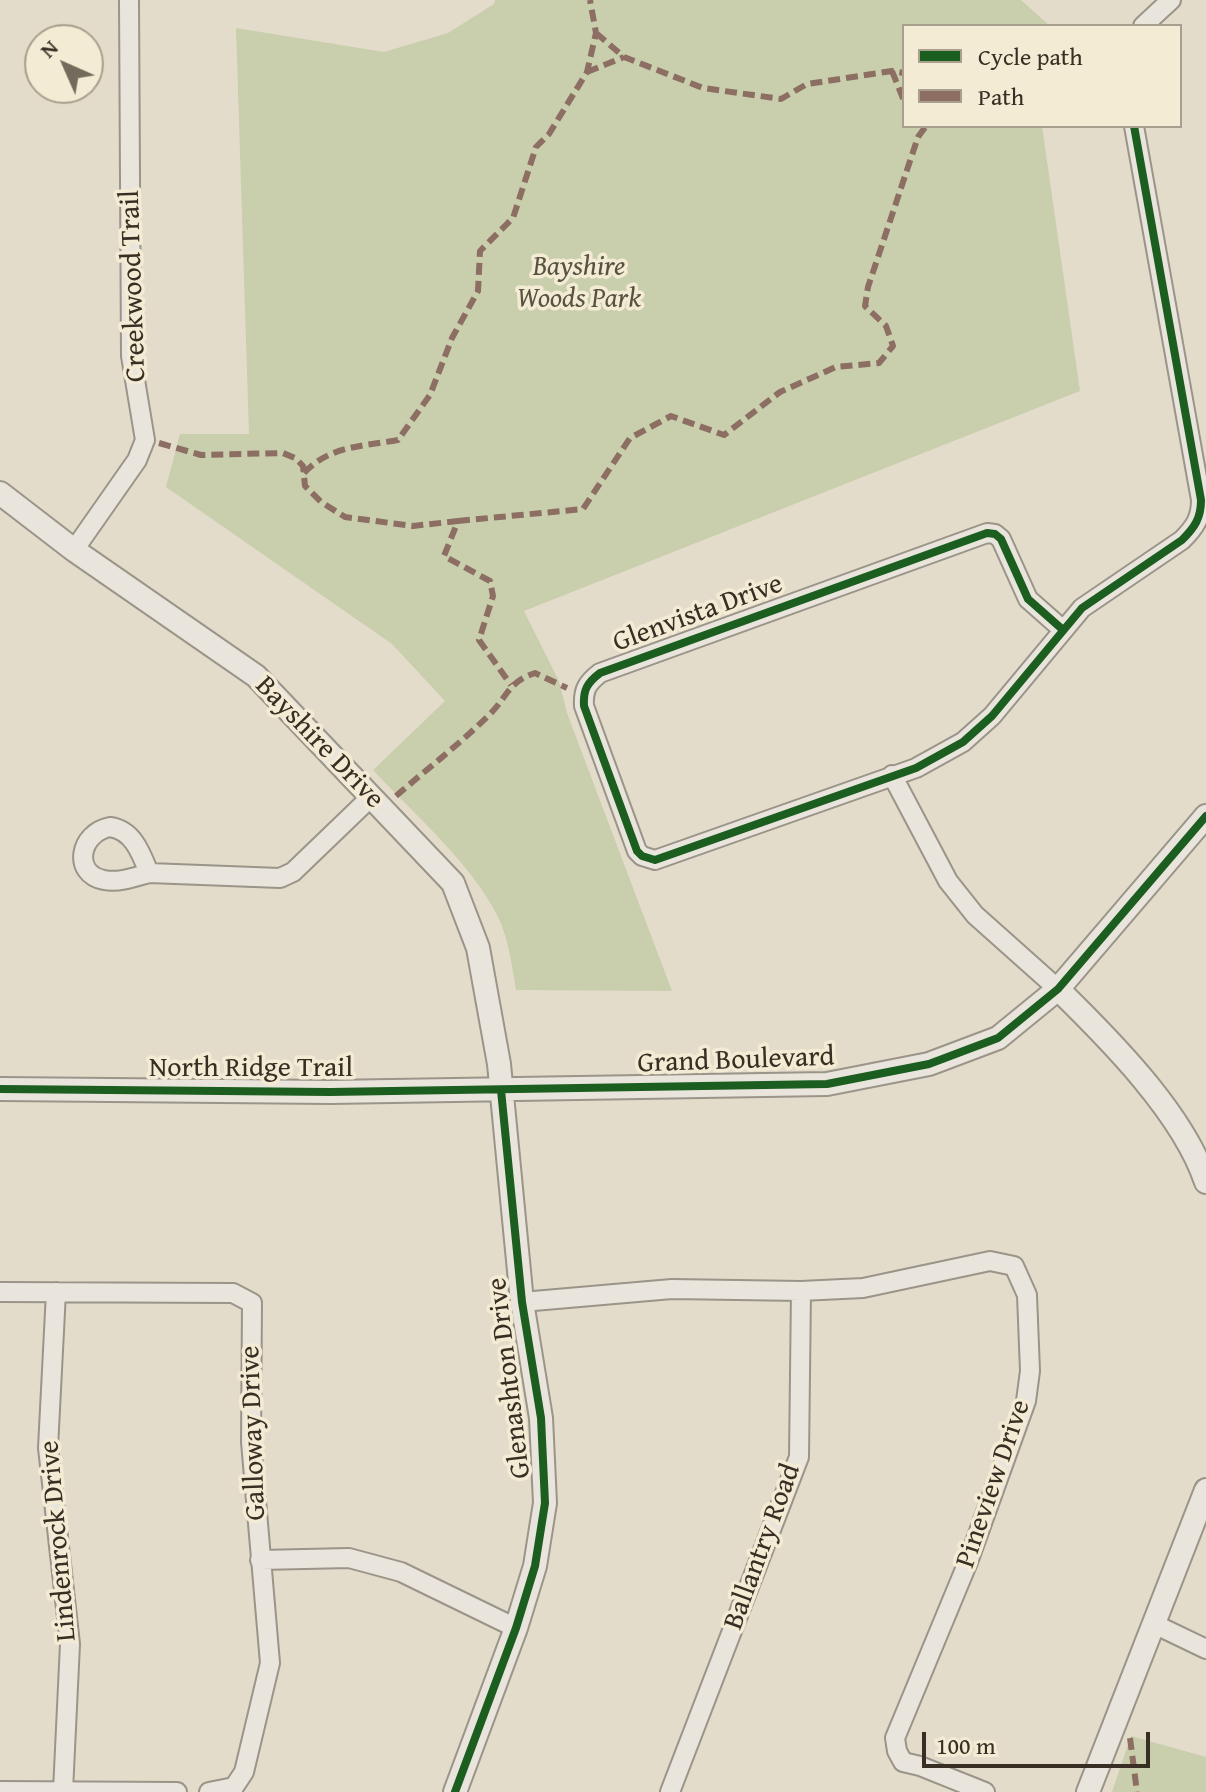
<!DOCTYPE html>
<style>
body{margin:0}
#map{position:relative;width:1206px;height:1792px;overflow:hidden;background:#e4dcca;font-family:"Gentium Book Plus",serif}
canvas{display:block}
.legend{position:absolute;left:902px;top:24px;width:280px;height:104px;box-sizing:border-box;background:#f4ebd5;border:2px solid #a99f8e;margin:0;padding:10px 14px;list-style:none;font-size:24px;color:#382e23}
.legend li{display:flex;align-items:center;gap:16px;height:40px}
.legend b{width:40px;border:2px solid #a99f8e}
.north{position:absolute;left:24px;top:24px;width:80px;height:80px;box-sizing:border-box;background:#f4ebd5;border:2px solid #a99f8e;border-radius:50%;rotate:315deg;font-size:22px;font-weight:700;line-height:32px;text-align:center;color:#382e23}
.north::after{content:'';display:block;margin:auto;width:28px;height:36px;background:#746b5d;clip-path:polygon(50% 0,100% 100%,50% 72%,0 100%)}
.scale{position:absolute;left:922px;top:1732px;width:228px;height:36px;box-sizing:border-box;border:4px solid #382e23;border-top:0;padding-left:10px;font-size:24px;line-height:28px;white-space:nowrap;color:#382e23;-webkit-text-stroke:6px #f4ebd5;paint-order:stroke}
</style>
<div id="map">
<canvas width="1206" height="1792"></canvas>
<ul class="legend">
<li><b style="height:10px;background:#1b5e20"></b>Cycle path</li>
<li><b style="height:10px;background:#8d6e63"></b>Path</li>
</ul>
<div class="north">N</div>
<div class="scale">100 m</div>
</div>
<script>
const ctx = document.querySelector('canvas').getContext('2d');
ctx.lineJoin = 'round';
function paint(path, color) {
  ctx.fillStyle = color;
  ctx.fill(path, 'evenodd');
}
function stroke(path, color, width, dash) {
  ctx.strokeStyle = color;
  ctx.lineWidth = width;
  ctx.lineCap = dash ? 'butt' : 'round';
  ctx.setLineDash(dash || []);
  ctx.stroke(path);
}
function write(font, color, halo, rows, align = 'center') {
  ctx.font = font + ' "Gentium Book Plus",serif';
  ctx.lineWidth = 7;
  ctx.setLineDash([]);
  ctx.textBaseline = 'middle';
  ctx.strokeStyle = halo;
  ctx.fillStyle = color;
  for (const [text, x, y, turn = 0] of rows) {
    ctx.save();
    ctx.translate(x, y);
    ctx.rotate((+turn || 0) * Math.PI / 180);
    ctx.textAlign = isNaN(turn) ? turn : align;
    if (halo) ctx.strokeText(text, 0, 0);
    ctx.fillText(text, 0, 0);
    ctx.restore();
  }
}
const green = new Path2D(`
 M495,0H1021L1050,26H904V126H1042L1080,391L524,611L559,681L567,713L672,991L516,990C512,966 509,940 498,917C473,865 413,813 373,770L445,701L392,644L166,487L180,434H249L236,28L384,52L448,33L494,4Z
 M1131,1736L1206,1757V1792H1112Z`);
const minor = new Path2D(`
 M1143,26L1171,0
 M74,550L137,460L145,440L131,356L129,0
 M1062,629L1028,599L1001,539L995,534L987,533L600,673C587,683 583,690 584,706L637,851L642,856L655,860L916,768L963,742L992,716L1082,608L1182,540C1195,527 1201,518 1201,500L1134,126
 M892,775L948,881L975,915L1058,989
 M110,827C133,830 141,853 149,873C135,877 119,883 104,880C72,874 79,833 110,827Z
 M149,873L280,878L293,872L371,797
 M0,1292L233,1293L252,1303L251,1442L270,1663L244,1772L234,1787L209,1792
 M56,1292L48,1448L70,1644L63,1791
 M522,1302L672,1289L801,1291L863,1288L990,1261L1014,1266L1027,1295L1030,1371L1026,1401L968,1562L895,1738L897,1751L903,1762L920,1766L985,1792
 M260,1560L349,1558L401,1572L516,1628
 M1154,1624L1206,1649
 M0,1791L177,1792
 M670,1792L799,1457L801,1291`);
const tertiary = new Path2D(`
 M0,493L74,550L256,676L453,883L478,948L499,1064L522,1302L541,1418L545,1503L535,1566L516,1628L455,1792
 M1058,989C1109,1039 1183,1113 1206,1182
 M0,1089L330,1092L827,1084L929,1064L998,1038L1058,989L1206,816
 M1088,1792L1206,1490`);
const quiet = new Path2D(`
 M596,33L624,57L703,88L781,99L807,84L892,71L904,73
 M892,71L904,101
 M587,72L624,57
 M159,443L201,455L283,453L295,458L303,466L305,486L321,502L345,517L413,526L458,521L444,556L490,581L493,596L479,640L511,685
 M304,473C329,446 363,446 398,440L430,395L452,338L478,291L480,251L513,218L536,147L549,134L587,72L596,33L590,0
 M458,521L583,509L630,438L671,416L724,435L780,392L836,367L879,363L893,346L886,326L865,306L868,287L918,137L926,126
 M396,796C427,769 461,743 490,714C508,696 508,682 535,673L567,688
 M1130,1738L1137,1792`);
const cycleway = new Path2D(`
 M1062,629L1028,599L1001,539L995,534L987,533L600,673C587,683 583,690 584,706L637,851L642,856L655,860L916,768L963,742L992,716L1082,608L1182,540C1195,527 1201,518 1201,500L1134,126
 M0,1089L330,1092L827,1084L929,1064L998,1038L1058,989L1206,816
 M455,1792L516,1628L535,1566L545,1503L541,1418L522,1302L501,1090`);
const parkNames = [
 ["Bayshire",579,268],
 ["Woods Park",579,300]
];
const streetNames = [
 ["Creekwood Trail",134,286,-92],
 ["Glenvista Drive",698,614,-20],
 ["Bayshire Drive",319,743,46],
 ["Grand Boulevard",736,1061,-2],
 ["North Ridge Trail",251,1069],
 ["Glenashton Drive",510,1378,-97],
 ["Galloway Drive",254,1433,-92],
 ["Pineview Drive",994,1484,-71],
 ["Lindenrock Drive",59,1541,-95],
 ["Ballantry Road",763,1547,-70]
];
paint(green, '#c9cead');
stroke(minor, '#9a9489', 22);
stroke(tertiary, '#9a9489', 26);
stroke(minor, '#e9e5dc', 18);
stroke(tertiary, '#e9e5dc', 22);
stroke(quiet, '#8d6e63', 6, [12, 6]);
stroke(cycleway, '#1b5e20', 8);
write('italic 28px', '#575340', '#f4ebd5', parkNames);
write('28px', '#382e23', '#f4ebd5', streetNames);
</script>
